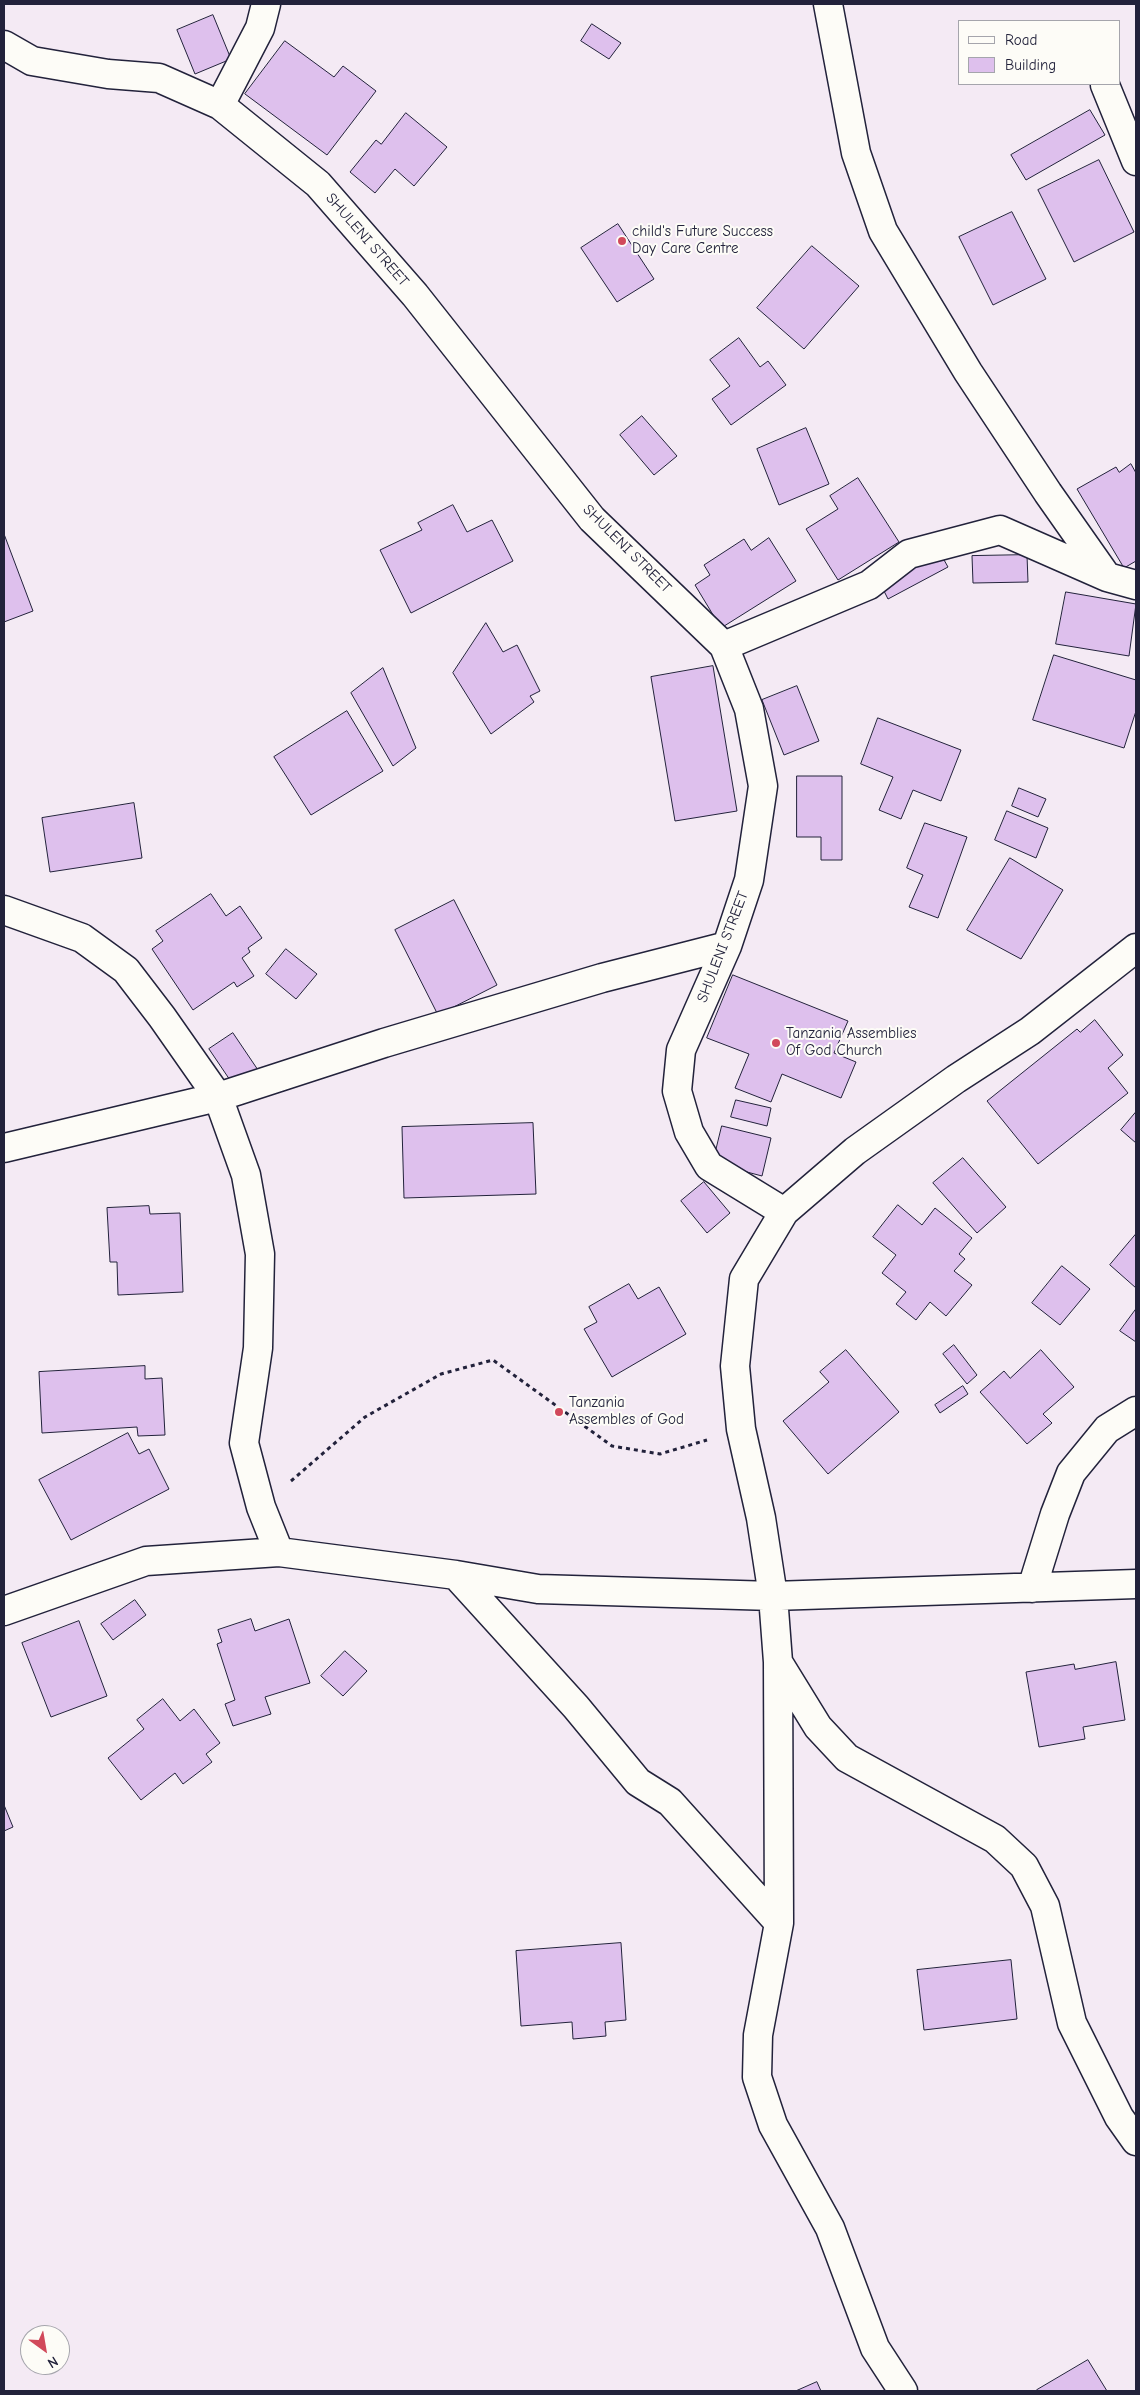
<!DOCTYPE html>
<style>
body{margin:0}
#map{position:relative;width:1140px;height:2395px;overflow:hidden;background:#f4eaf4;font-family:"Comic Neue",sans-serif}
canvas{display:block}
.frame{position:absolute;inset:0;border:5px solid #22223b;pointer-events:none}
.legend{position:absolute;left:958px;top:20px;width:162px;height:65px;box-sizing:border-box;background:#fdfcf7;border:1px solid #a5a5ac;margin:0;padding:6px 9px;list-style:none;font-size:15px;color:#22223b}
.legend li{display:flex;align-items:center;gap:10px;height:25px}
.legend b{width:25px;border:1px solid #a5a5ac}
.north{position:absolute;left:20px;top:2325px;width:50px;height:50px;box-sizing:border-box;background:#fdfcf7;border:1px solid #a5a5ac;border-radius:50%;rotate:148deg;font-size:14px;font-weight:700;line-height:20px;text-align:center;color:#22223b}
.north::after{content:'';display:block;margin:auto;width:18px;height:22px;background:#d1495b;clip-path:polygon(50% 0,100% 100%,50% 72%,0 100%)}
</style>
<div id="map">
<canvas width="1140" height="2395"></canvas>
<div class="frame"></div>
<ul class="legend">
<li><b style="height:6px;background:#fdfcf7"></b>Road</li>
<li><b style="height:14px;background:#dec0ed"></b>Building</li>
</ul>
<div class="north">N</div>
</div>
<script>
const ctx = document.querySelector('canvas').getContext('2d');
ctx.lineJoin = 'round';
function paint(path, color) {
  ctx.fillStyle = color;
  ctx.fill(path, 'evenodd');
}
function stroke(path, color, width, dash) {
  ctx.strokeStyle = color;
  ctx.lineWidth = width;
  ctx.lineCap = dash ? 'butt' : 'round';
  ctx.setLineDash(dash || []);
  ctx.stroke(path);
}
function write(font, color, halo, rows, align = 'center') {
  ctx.font = font + ' "Comic Neue",sans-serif';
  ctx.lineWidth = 4;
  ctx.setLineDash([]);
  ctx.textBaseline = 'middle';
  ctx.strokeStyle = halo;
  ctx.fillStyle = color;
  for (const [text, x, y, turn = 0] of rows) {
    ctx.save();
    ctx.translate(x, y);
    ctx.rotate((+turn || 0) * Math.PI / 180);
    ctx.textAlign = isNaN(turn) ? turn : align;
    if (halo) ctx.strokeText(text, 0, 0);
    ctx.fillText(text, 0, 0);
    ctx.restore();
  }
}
const building = new Path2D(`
 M213,15L231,59L195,74L177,30Z
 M592,24L621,43L609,59L581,41Z
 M285,41L334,77L343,66L376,91L327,155L245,94Z
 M1090,110L1105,135L1026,180L1011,155Z
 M406,113L447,147L414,186L395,169L375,193L350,172L376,140L381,144Z
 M1099,160L1134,232L1074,262L1038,190Z
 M1012,212L1046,279L993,305L959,237Z
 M618,224L654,279L617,302L581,248Z
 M812,246L859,286L804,349L757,308Z
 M739,338L760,367L768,361L786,385L731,425L712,399L730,386L710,360Z
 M642,416L677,456L654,475L620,435Z
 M806,428L829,484L779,505L757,449Z
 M1131,464L1136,473V561L1124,568L1077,489L1116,467L1119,472Z
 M858,478L899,542L838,580L806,529L838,509L830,496Z
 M453,505L467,532L492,520L513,561L411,613L380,550L422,530L418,523Z
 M4,534L33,611L4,622Z
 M769,538L796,581L721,628L695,585L710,575L704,565L744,539L751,550Z
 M939,551L948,567L888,599L880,583Z
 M1027,555L1028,582L973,583L972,556Z
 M1066,592L1136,604L1129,656L1056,644Z
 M486,623L503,652L517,645L540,691L530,696L534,702L491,734L453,673Z
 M1054,655L1136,680V711L1124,748L1033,720Z
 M713,666L737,811L675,821L651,677Z
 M383,668L416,748L393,766L351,693Z
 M797,686L819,741L784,755L762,700Z
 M347,711L383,771L311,815L274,757Z
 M878,718L961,750L941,801L913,790L901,819L879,810L893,777L861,764Z
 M797,776H842V860H821V837H797Z
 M1019,788L1046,799L1038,817L1012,806Z
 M134,803L142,858L50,872L42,818Z
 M1007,811L1048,828L1036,858L995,840Z
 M925,823L967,837L938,918L909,907L923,875L907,868Z
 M1010,858L1063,890L1021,959L967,930Z
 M211,894L226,916L240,906L262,938L248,948L250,952L242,958L254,976L237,987L234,982L193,1010L152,949L163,941L156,931Z
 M454,900L497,985L438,1015L395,930Z
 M286,949L317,974L296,999L266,974Z
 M733,975L848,1021L834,1053L856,1062L841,1098L782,1074L771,1102L735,1088L749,1054L707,1038Z
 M1095,1020L1123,1055L1108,1068L1128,1093L1038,1164L987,1101L1077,1029L1080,1032Z
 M233,1033L258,1070L234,1086L209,1049Z
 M736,1100L771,1108L767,1126L731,1117Z
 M1136,1112V1143L1121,1130Z
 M533,1123L536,1194L404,1198L402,1127Z
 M722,1126L771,1138L762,1176L713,1163Z
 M963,1158L1006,1207L977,1233L933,1183Z
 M704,1182L730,1213L707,1233L681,1201Z
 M898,1205L922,1225L935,1208L972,1238L959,1254L965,1259L954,1271L972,1285L946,1316L930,1302L916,1320L896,1304L906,1292L882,1273L896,1255L873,1237Z
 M149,1206L150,1214L180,1213L183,1292L118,1295L117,1262H110L107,1208Z
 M1136,1234V1288L1110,1265Z
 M1062,1266L1090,1289L1060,1325L1032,1303Z
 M629,1284L638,1299L659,1287L686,1334L612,1377L584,1329L597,1322L589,1307Z
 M1136,1309V1342L1120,1331Z
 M954,1345L977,1375L967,1384L943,1354Z
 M846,1350L899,1412L828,1474L783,1421L829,1382L820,1372Z
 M1041,1350L1074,1387L1043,1414L1052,1423L1027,1444L980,1392L1004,1371L1010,1378Z
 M145,1366V1379L162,1378L165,1435L138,1436L137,1427L42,1433L39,1372Z
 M963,1386L968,1394L940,1413L935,1405Z
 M128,1433L139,1454L149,1449L169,1489L71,1540L39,1480Z
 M135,1600L146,1615L113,1640L101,1624Z
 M251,1619L255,1631L289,1619L310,1683L265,1697L271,1714L233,1726L225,1704L235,1700L217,1644L222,1642L218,1630Z
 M79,1621L107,1696L51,1717L22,1643Z
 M345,1651L367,1671L343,1696L321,1676Z
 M1116,1662L1125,1720L1083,1727L1085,1739L1039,1747L1026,1672L1074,1664L1075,1669Z
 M163,1699L180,1721L194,1709L220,1743L206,1754L212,1762L183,1784L175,1773L141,1800L108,1758L144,1729L137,1720Z
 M4,1805L13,1827L4,1831Z
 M621,1943L626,2020L605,2022L606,2036L573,2039L572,2022L521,2026L516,1951Z
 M1011,1960L1017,2019L924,2030L917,1970Z
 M1088,2360L1107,2391H1038L1037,2390Z
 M817,2382L821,2391H796Z`);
const path = new Path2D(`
 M291,1481L365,1417L441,1374L493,1360L612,1446L660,1454L707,1440`);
const street = new Path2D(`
 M828,4L856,153L883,231L968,372L1048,493L1107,577
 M4,45L32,61L108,74L159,78L220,105L318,184L415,295L592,519L724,646L749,709L763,786L749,880L727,946L681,1050L677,1091L689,1132L709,1166L784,1212
 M1105,85L1136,161
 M220,105L260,28L266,4
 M724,646L869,585L909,554L1000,530L1107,577L1136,585
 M4,910L82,938L126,970L162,1017L218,1097L246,1175L260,1254L258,1348L244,1443L261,1507L279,1552
 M4,1148L218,1097L384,1043L602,978L727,946
 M456,1575L576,1707L638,1782L670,1802L779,1923
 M1032,1588L1055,1514L1071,1473L1107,1429L1136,1411
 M4,1611L146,1561L279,1552L456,1575L538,1589L773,1596L1136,1584
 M778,1662L818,1727L847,1758L995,1839L1024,1866L1045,1906L1072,2023L1119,2117L1136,2141
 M903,2391L875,2348L830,2228L773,2125L757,2077L758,2035L779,1923L778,1662L773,1596L761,1518L741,1429L735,1366L744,1279L784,1212L855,1151L956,1079L1030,1031L1136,948`);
const markers = [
 [622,241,5,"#d1495b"],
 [776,1043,5,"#d1495b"],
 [559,1412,5,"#d1495b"]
];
const poiNames = [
 ["child's Future Success",632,232],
 ["Day Care Centre",632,249],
 ["Tanzania Assemblies",786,1034],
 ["Of God Church",786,1051],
 ["Tanzania",569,1403],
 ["Assembles of God",569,1420]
];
const streetNames = [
 ["SHULENI STREET",367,240,49],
 ["SHULENI STREET",627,549,45],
 ["SHULENI STREET",723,947,-69]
];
paint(building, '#dec0ed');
stroke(building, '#22223b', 1);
stroke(street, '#22223b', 31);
stroke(path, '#22223b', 3, [4, 4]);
stroke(street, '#fdfcf7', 28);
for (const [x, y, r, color] of markers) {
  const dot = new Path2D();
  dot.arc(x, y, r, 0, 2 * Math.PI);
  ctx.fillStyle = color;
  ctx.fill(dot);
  stroke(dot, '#fdfcf7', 2);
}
write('15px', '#22223b', '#fdfcf7', poiNames, 'left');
write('15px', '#22223b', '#fdfcf7', streetNames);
</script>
